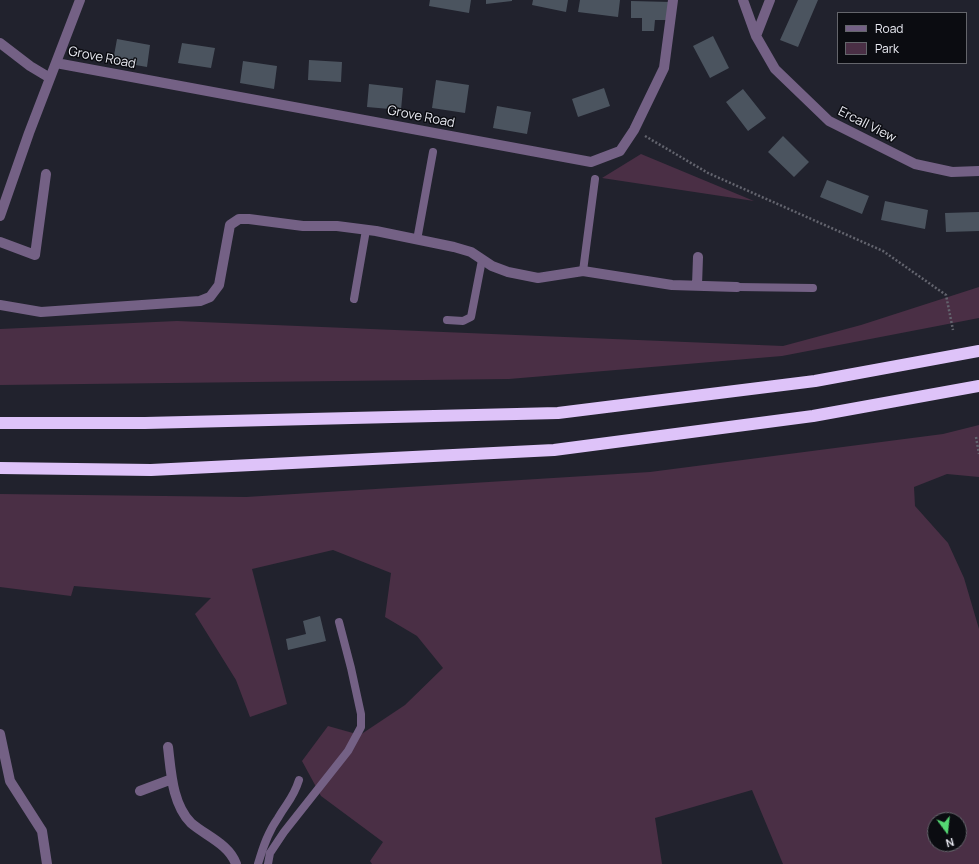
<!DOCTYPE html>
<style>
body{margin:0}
#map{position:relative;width:979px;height:864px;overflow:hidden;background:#21222d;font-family:Manrope,sans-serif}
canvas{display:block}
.legend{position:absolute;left:837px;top:12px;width:130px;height:52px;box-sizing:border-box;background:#0b0c11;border:1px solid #64656b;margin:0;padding:5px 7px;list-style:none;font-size:12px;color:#eaebf3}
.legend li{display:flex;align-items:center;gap:8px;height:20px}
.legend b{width:20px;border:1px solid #64656b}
.north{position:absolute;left:927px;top:812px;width:40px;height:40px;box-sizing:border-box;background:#0b0c11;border:1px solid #64656b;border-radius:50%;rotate:165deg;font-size:11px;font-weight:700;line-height:16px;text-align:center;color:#eaebf3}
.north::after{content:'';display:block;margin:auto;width:14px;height:18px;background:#54d672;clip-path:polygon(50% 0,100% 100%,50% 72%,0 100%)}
</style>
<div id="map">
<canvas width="979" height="864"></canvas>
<ul class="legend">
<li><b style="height:5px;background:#746185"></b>Road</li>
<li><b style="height:11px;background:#4a2f45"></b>Park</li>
</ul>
<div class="north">N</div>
</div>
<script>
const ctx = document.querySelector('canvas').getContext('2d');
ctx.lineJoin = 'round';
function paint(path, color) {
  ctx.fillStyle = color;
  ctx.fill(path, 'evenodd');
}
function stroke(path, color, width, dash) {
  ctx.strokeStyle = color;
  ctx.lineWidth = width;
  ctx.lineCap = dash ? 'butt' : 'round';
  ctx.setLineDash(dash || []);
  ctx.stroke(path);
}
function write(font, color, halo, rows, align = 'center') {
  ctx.font = font + ' Manrope,sans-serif';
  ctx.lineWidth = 3;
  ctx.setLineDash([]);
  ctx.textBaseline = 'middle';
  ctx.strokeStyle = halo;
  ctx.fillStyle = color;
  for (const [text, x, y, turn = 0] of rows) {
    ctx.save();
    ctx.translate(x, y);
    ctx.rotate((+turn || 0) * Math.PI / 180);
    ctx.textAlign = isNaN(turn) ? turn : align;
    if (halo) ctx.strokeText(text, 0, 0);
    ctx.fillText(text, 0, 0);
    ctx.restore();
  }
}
const green = new Path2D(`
 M641,154L754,201L602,178Z
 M979,287V318L782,356L509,379L0,385V329L177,321L783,346L861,325Z
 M979,425V477L947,474L914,487L915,506L948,543L964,578L979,629V864H783L752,790L655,818L662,864H372L370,861L383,842L321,796L302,761L328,726L360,735L405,705L443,668L417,636L385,617L391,573L333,550L252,569L287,704L250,717L236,680L195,614L211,598L74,586L71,596L0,587V494L246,497L650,472L943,434ZM935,820H959V844H935Z`);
const building = new Path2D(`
 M430,0H471L469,13L429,6Z
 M486,0H512V1L486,4Z
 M533,0H568L566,12L532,5Z
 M580,0H620L618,17L578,12Z
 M798,0H818L798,47L780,40Z
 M631,1L671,2V20H655L654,31H642V18H631Z
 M713,36L729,68L710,78L693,46Z
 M117,39L150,45L147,67L113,61Z
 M182,43L215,48L211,68L178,63Z
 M309,60L342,62L341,82L308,80Z
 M243,61L277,66L274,89L240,83Z
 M436,80L469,85L465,113L432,108Z
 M369,84L403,88L401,110L367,107Z
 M604,88L610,106L578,117L572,99Z
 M743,89L766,118L748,131L726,102Z
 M497,106L531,112L527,134L493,128Z
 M783,136L809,162L794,177L768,152Z
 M827,180L869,196L862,214L820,197Z
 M885,201L928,210L925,229L881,220Z
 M979,212V231L946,232L945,213Z
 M320,616L326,641L288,650L286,639L306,634L303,621Z`);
const path = new Path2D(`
 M645,136L708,173L883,251L946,295L953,330
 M976,437L979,454`);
const lane = new Path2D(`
 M417,240L433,152
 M583,271L595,179
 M737,287L813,288
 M354,299L366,230
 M447,320L463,321L471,317L482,260
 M258,864C263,847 268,832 278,818C287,802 293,799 299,780
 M268,864L270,853L284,832L348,751L361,727V714L351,668L339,622`);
const street = new Path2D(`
 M743,0L756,36L775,69L829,121L915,164L952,172L979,171
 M756,36L770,0
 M0,43L30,66L50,78
 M56,63L591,162L620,151L634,130L664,68L673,0
 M0,216L29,133L80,0
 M0,242L35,255L46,174
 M697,285L698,257
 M0,305L41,312L200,301L210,297L219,285L230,225L239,219H249L303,226H337L376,231L454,247L471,252L492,266L508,272L538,278L583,271L672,285L737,287
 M0,734L10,781L42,831L47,864
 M168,747C171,771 172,804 191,823C206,836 229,844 236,864
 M140,791L172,779`);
const highway = new Path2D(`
 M0,423H145L558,413L815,381L979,351
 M0,468L151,470L554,450L813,416L979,386`);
const streetNames = [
 ["Grove Road",102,58,11],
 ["Grove Road",421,117,11],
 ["Ercall View",867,125,27]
];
paint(green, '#4a2f45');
paint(building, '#4b545f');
stroke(path, '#63646e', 2.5, [2, 2]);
stroke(lane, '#746185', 8);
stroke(street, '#746185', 10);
stroke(highway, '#dec3f9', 12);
write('13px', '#eaebf3', '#0b0c11', streetNames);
</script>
